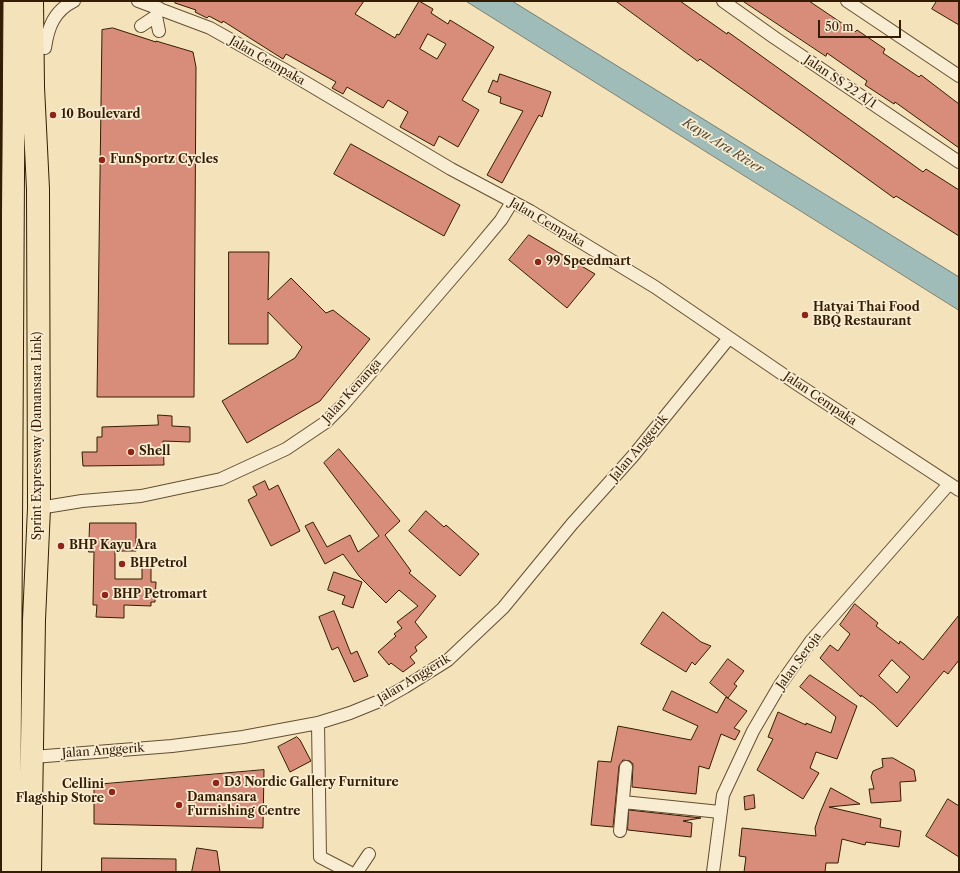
<!DOCTYPE html>
<style>
body{margin:0}
#map{position:relative;width:960px;height:873px;overflow:hidden;background:#f4e3ba;font-family:"Libre Caslon Text",serif}
canvas{display:block}
.frame{position:absolute;inset:0;border:2px solid #341c02;pointer-events:none}
.scale{position:absolute;left:818px;top:20px;width:83px;height:18px;box-sizing:border-box;border:2px solid #341c02;border-top:0;padding-left:5px;font-size:12px;line-height:14px;white-space:nowrap;color:#341c02;-webkit-text-stroke:3px #f8edd2;paint-order:stroke}
</style>
<div id="map">
<canvas width="960" height="873"></canvas>
<div class="frame"></div>
<div class="scale">50 m</div>
</div>
<script>
const ctx = document.querySelector('canvas').getContext('2d');
ctx.lineJoin = 'round';
function paint(path, color) {
  ctx.fillStyle = color;
  ctx.fill(path, 'evenodd');
}
function stroke(path, color, width, dash) {
  ctx.strokeStyle = color;
  ctx.lineWidth = width;
  ctx.lineCap = dash ? 'butt' : 'round';
  ctx.setLineDash(dash || []);
  ctx.stroke(path);
}
function write(font, color, halo, rows, align = 'center') {
  ctx.font = font + ' "Libre Caslon Text",serif';
  ctx.lineWidth = 3.5;
  ctx.setLineDash([]);
  ctx.textBaseline = 'middle';
  ctx.strokeStyle = halo;
  ctx.fillStyle = color;
  for (const [text, x, y, turn = 0] of rows) {
    ctx.save();
    ctx.translate(x, y);
    ctx.rotate((+turn || 0) * Math.PI / 180);
    ctx.textAlign = isNaN(turn) ? turn : align;
    if (halo) ctx.strokeText(text, 0, 0);
    ctx.fillText(text, 0, 0);
    ctx.restore();
  }
}
const water = new Path2D(`
 M466,1H512L959,277V310Z`);
const building = new Path2D(`
 M176,1H364L355,14L395,38L397,34L399,35L419,1L433,9L431,13L448,24L450,20L494,47L462,100L479,110L458,147L439,136L434,146L400,127L408,112L388,100L383,108L347,87L343,94L332,88L336,82L286,54L283,59L223,21L222,23L209,16L207,18L195,12L196,10L175,3ZM428,34L446,44L437,59L420,49Z
 M616,1H680L727,34L728,32L923,172L926,169L959,190V236L896,196L894,198L800,130L700,59L698,61Z
 M743,1H809L855,32L857,30L885,49L883,53L919,77L921,75L959,104V148L895,102L894,104L865,85L867,81L827,53L826,56Z
 M937,1H959V25L932,9Z
 M113,28L156,42V41L193,52L196,67L194,397H97L102,30Z
 M500,74L551,92L542,117L539,115L502,183L487,175L523,111L500,103L501,97L488,92L493,80L497,82Z
 M351,144L460,205L444,236L334,174Z
 M529,235L595,274L567,308L509,260Z
 M229,252H269L268,300L291,278L326,313L333,310L370,339L320,401L247,443L222,401L295,358L302,347L268,312V344H229Z
 M158,415L172,416V426L190,427V442L163,441L164,465L83,466L82,452H97V437H102V427L158,425Z
 M339,449L400,521L385,535L411,571L409,573L436,596L415,622L427,637L415,647L417,651L410,657L415,663L403,672L391,663L389,665L378,652L396,636L394,634L402,628L397,622L418,606L399,590L386,603L359,576L343,554L325,564L305,526L313,522L327,547L350,535L358,552L379,536L324,463Z
 M265,481L269,490L278,485L300,531L271,546L248,500L257,495L253,487Z
 M426,511L444,527L446,525L479,554L460,576L409,531Z
 M90,523H136V551H115V579H142V567H151V582H156L155,602H151V606L124,605V618L96,617L97,605H93L94,552H89Z
 M334,572L362,582L353,608L342,604L345,596L328,590Z
 M855,604L878,623L876,626L899,644L900,641L904,644L923,660L959,615V660L948,674L944,671L897,727L874,705L861,695V697L820,658L830,645L838,651L850,634L840,625ZM892,660L910,677L897,693L879,676Z
 M334,611L351,654L357,651L368,676L354,682L338,647L332,650L319,617Z
 M663,612L701,642L711,646L695,665L692,662L686,672L641,644Z
 M728,659L744,671L734,684L737,686L728,698L710,683Z
 M810,675L857,706L837,759L816,752L810,768L819,773L803,799L757,770L773,739L768,737L778,712L806,725V723L831,733L836,717L800,687Z
 M672,691L717,713L726,697L747,711L734,728L740,731L735,740L721,734L709,769L699,766L696,794L632,787L633,764L630,761L623,760L619,766L613,827L591,825L598,761L611,762L618,726L691,740L698,726L663,710Z
 M297,737L300,740L311,761L290,772L278,747Z
 M893,758L914,770L916,781L900,782L901,801L871,803L869,789H874L871,777L873,771L883,767L882,759Z
 M264,770L263,828L94,824V785Z
 M831,788L860,804L829,807L881,819L880,827L901,831L899,847L866,842L865,845L842,839L838,863H826L825,872H744L746,857L739,856L742,828L816,836L815,828L820,813Z
 M754,795L755,808L745,810L744,797Z
 M948,799L959,806V857L926,836Z
 M629,810L701,818L683,821L692,823L691,837L628,830Z
 M197,848L217,851L220,872H192Z
 M102,858L176,859V872H102Z`);
const minor = new Path2D(`
 M138,1L210,28L283,69L451,169L530,211L655,287L797,384L959,490
 M723,1L775,38L959,162
 M847,1L959,76
 M141,26L156,16
 M159,31L156,16L159,8
 M45,48C48,27 54,11 74,1
 M39,508L82,501L141,496L221,479L286,449L326,422L342,406L471,256L501,220L512,202
 M318,723L320,857L349,872
 M33,757L172,746L243,737L318,723L350,713L382,700L405,687L448,660L503,608L572,524L633,456L729,338
 M623,802L720,812
 M620,831L626,767
 M357,872L369,854
 M713,872L723,795L753,731L780,685L811,641L949,484`);
const motorway = new Path2D(`
 M9,872L14,1
 M30,872L34,620L39,508L38,189L33,87L32,1`);
const tram = new Path2D(`
 M1,287L3,1`);
const markers = [
 [53,115,4,"#8f2418"],
 [102,160,4,"#8f2418"],
 [538,262,4,"#8f2418"],
 [805,315,4,"#8f2418"],
 [131,452,4,"#8f2418"],
 [61,546,4,"#8f2418"],
 [122,564,4,"#8f2418"],
 [105,595,4,"#8f2418"],
 [216,783,4,"#8f2418"],
 [112,792,4,"#8f2418"],
 [179,805,4,"#8f2418"]
];
const streetNames = [
 ["Jalan Cempaka",267,61,30],
 ["Jalan SS 22 A/1",840,82,34],
 ["Jalan Cempaka",547,223,30],
 ["Jalan Kenanga",352,391,-48],
 ["Jalan Cempaka",820,399,34],
 ["Sprint Expressway (Damansara Link)",38,436,-90],
 ["Jalan Anggerik",639,448,-50],
 ["Jalan Seroja",799,661,-54],
 ["Jalan Anggerik",414,679,-31],
 ["Jalan Anggerik",103,751,-4]
];
const poiNames = [
 ["10 Boulevard",61,115],
 ["FunSportz Cycles",110,160],
 ["99 Speedmart",546,262],
 ["Hatyai Thai Food",813,308],
 ["BBQ Restaurant",813,322],
 ["Shell",139,452],
 ["BHP Kayu Ara",69,546],
 ["BHPetrol",130,564],
 ["BHP Petromart",113,595],
 ["D3 Nordic Gallery Furniture",224,783],
 ["Cellini",104,785,"right"],
 ["Flagship Store",104,799,"right"],
 ["Damansara",187,798],
 ["Furnishing Centre",187,812]
];
const waterNames = [
 ["Kayu Ara River",723,146,32]
];
paint(water, '#a0bcb9');
stroke(water, '#757c70', 1);
paint(building, '#d88d7a');
stroke(building, '#341c02', 1);
stroke(minor, '#644e30', 14);
stroke(motorway, '#341c02', 24);
stroke(minor, '#f8edd2', 12);
stroke(motorway, '#f4e3ba', 22);
stroke(tram, '#341c02', 1);
for (const [x, y, r, color] of markers) {
  const dot = new Path2D();
  dot.arc(x, y, r, 0, 2 * Math.PI);
  ctx.fillStyle = color;
  ctx.fill(dot);
  stroke(dot, '#f8edd2', 1.5);
}
write('12px', '#341c02', '#f8edd2', streetNames);
write('bold 12px', '#341c02', '#f8edd2', poiNames, 'left');
write('italic 13px', '#544c39', '#f8edd2', waterNames);
</script>
